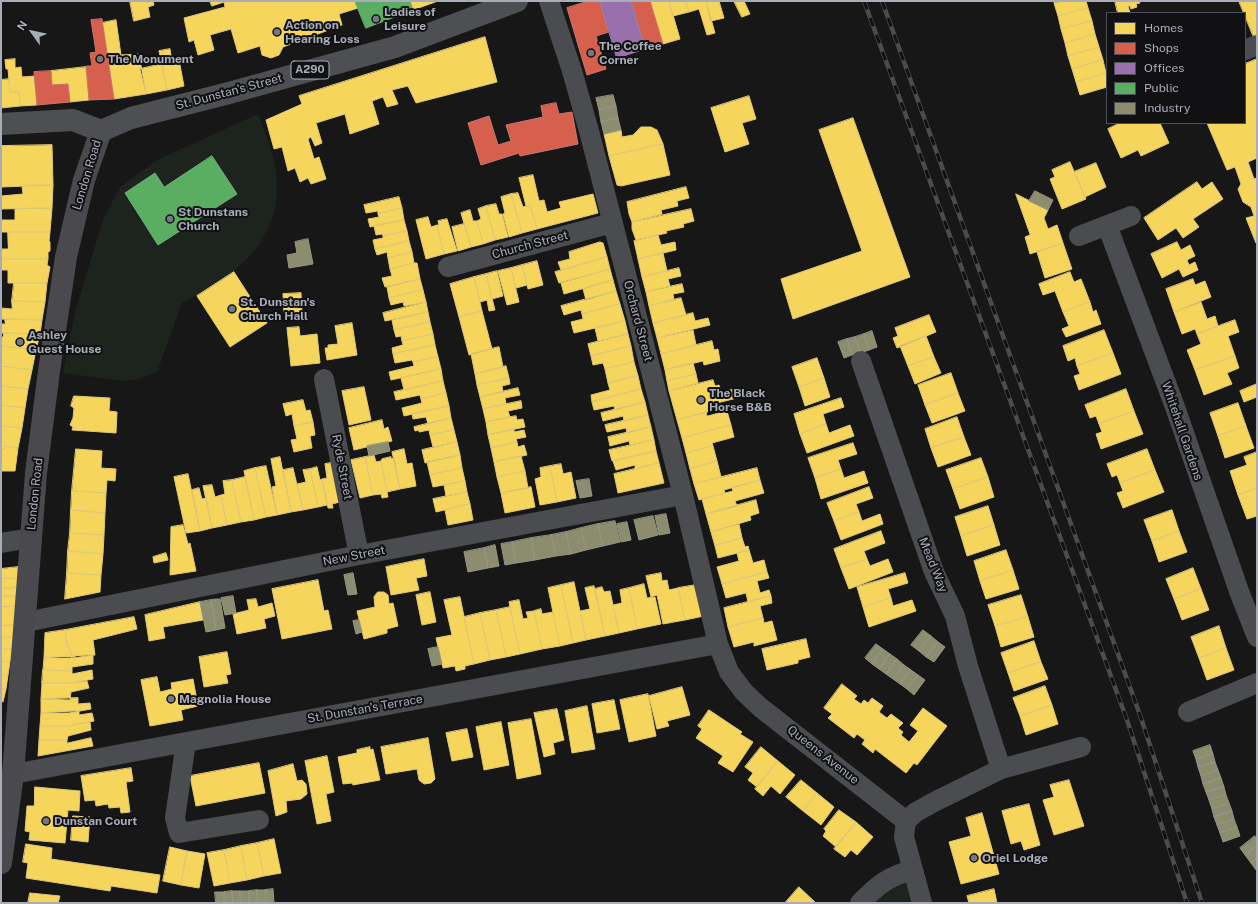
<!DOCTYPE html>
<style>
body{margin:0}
#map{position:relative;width:1258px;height:904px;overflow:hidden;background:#171717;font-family:"Public Sans",sans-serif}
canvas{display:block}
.frame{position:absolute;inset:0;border:2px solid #a8adb8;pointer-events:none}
.legend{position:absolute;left:1106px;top:12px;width:140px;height:112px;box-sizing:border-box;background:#111113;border:1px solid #4d4f55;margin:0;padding:5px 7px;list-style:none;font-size:12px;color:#a8adb8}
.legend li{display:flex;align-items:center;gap:8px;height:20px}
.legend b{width:20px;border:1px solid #4d4f55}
.north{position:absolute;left:12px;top:12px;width:40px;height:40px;-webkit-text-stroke:3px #111113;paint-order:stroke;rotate:303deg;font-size:11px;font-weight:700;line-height:16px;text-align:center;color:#a8adb8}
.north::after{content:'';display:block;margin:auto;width:14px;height:18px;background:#a8adb8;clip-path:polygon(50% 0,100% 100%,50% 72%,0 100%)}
</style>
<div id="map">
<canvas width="1258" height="904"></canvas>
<div class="frame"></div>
<ul class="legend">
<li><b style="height:11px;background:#f6d55c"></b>Homes</li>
<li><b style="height:11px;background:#d6604d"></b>Shops</li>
<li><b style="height:11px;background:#9970ab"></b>Offices</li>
<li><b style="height:11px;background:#5aae61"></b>Public</li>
<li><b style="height:11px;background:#8c8c6e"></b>Industry</li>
</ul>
<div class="north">N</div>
</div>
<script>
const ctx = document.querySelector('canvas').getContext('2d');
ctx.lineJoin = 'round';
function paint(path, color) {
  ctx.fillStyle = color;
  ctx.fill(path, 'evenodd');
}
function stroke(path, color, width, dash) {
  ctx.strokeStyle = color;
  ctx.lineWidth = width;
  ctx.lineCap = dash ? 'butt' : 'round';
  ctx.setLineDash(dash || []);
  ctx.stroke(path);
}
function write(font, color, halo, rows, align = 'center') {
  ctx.font = font + ' "Public Sans",sans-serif';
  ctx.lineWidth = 4;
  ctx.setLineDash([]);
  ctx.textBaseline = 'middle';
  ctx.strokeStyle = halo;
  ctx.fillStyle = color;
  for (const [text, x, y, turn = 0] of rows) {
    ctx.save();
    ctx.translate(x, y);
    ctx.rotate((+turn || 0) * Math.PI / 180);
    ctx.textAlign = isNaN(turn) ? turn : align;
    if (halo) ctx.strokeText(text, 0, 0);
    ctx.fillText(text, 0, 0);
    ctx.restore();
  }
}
const green = new Path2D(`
 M258,114C264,131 272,148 275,166C287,236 240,275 182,303L157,372L134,380L123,381L63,373L76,308L103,220L120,187L157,160Z
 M912,870L922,903H860Z`);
const homes = new Path2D(`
 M130,1H153L154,5L148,7L150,17L134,21Z
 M210,1H355L358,8L339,14L342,25L283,47L279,55L271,58L262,55L260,46L238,53L231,29L210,35L214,50L198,55L194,40L189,42L184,18L225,7L224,2L212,6Z
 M410,1H438L413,10Z
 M650,1H669L680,39L663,44Z
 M669,1H686L689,12L673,16Z
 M686,1H706L715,33L707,35L699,9L689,12Z
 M706,1H719L724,18L711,21Z
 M734,1H744L750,14L742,17Z
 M1062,1H1086L1088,8L1058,16L1054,3Z
 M1115,1H1139L1140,3L1136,4L1137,7L1131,9L1130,6H1128L1130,13H1118Z
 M1239,1H1257V39L1255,40Z
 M1088,8L1092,21L1061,29L1058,16Z
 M116,20L121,55L139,54L146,94L114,99L102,23Z
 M1092,21L1095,34L1065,43L1061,29Z
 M1095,34L1099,47L1068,56L1065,43Z
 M485,37L497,82L416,103L408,86L392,90L398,104L387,107L383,97L372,101L379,124L350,134L345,114L316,123L322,143L315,146L311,137L308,139L314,159L319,157L326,179L311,184L308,178L300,182L295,168L288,171L282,147L274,149L266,120L302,104L299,96Z
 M1099,47L1103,60L1072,69L1068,56Z
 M170,49L172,61L179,60L184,86L167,90L159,51Z
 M15,59V68L21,67L22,77L34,76L37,105L20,106L19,92H10L8,69H6L5,60Z
 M1257,59V158L1248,162L1254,179L1257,178L1256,243L1246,218L1254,216L1251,207L1243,202L1238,189L1241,184L1235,167L1227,170L1207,123H1245V64Z
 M1103,60L1106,73L1076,82L1072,69Z
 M162,64L167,90L146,94L140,69Z
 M86,67L89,100L70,102L68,84L52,85L51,71Z
 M1106,73L1107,87L1080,95L1076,82Z
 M9,79L10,92H19L20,106L1,108V80Z
 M749,96L756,119L742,123L749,144L725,152L711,108Z
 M853,118L910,277L793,319L781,279L862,251L819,130Z
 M1120,123H1160L1169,143L1141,156L1138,150L1121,158L1108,129Z
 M641,127H651L657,130L663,144L609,156L604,134L621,130L622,137L633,135Z
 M663,144L670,175L621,186L617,185L609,156Z
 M52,145L53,185L1,187V146Z
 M1070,162L1086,199L1062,209L1050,179L1055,177L1052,170Z
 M1096,163L1106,187L1085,197L1074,172Z
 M533,175L539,201L544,200L547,212L561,208L559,202L593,194L598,213L537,229L530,205L526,206L519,178Z
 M1197,182L1202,189L1212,182L1223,199L1193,219L1199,227L1183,238L1176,228L1158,240L1144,218Z
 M53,185L52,208L1,209V196L23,194L22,186Z
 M686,187L689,198L677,201L678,206L661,210L662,214L632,222L629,214L627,202Z
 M518,193L523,207L530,205L537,229L522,233L511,194Z
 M511,194L522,233L509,237L503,214L505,213L501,197Z
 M1016,194L1048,210L1044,218L1048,229L1057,225L1063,243L1030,254L1025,237L1030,235Z
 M399,197L402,208L378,214V211L366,213L364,205Z
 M496,204L499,214H502L508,237L495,240L486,206Z
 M486,206L495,240L483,244L477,221L481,219L478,209Z
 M52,208L50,232H1V220H15V209Z
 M402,208L404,220L370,227L368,219L379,217L378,214Z
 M691,209L694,221L683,224L684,227L666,231L667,233L636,240L632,229V222Z
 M470,210L473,221H477L483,244L471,247L461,213Z
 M428,217L431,227L437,225L444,254L426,259L416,220Z
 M447,219L457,251L444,254L437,225H439L438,221Z
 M404,220L407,231L383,236L382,234L376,235L374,226Z
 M464,224L471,247L458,251L452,227Z
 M407,231L409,241L375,249L373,240L383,238V236Z
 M8,232H50L49,241L50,242V251L48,252V259H1V249H8Z
 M658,235L661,245L675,242L676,250L638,259L634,241Z
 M409,241L412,252L388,258L387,252L377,255L375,249Z
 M600,242L603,243L607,257L561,270L558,262L570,259L569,252Z
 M1177,242L1181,250L1190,245L1195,256L1187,260L1189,265L1195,262L1198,270L1183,277L1179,269L1162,278L1151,254Z
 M1063,243L1072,269L1045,278L1037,252Z
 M412,252L414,263L390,269L388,258Z
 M663,253L667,271L642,277L638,259Z
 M607,257L610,269L559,283L555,272Z
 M1,259H48L47,265L50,267L47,283H8V270H1Z
 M537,261L543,285L528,289L522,265Z
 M414,263H417L420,279L385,287L382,278L392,276L390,269Z
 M522,265L527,285L516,288L511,268Z
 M511,268L519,302L507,305L498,271Z
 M679,268L681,276L668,279L670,286L646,292L642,277Z
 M610,269L613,280L564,294L561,283Z
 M497,271L503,296L492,299L486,274Z
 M234,272L267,323L230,347L197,296Z
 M1070,272L1074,282L1081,279L1090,302L1063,312L1055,291L1043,295L1039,284Z
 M486,274L495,310L489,311L487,300L480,302L474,277Z
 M474,277L482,311L459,317L450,284Z
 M420,279L423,290L389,298L387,287Z
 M1193,279L1195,285L1205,281L1211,297L1174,312L1166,289Z
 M613,280L616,291L586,300L583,289Z
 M14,283H47L45,302L12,301Z
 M682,284L684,292L673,294L674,300L649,306L646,292Z
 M423,290L426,302L404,306L403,302L391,305L389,298Z
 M616,291L620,304L582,314L581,310L564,315L561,306Z
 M301,293L302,312L284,313L283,294Z
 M681,298L686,315L653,323L649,306Z
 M12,301L45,302L42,320L1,319V308L12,309Z
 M426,302L428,312L385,321L383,313Z
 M1090,302L1093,312L1096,310L1101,324L1066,337L1062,329L1069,326L1063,312Z
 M1201,302L1207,319L1215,316L1218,326L1197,334L1195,329L1182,334L1174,312Z
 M620,304L625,321L574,333L571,322L583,319L582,314Z
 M482,311L492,349L469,355L459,317Z
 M428,312L430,322L394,330L392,320Z
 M693,313L695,321L708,318L710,325L657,338L653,323Z
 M929,315L936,332L897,348L893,338L898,336L895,328Z
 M5,319L42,320L40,334L1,333V324H5Z
 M1235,320L1239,332L1228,336L1235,356L1195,370L1187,350L1201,344L1197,334Z
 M625,321L628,334L598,341L595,328Z
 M430,322L433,334L402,341L401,336L396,337L394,330Z
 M352,323L357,355L327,360L325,348H328V345L338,344L335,326Z
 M299,327L300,336L317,334L320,363L291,366L287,328Z
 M693,330L696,345L661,354L657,338Z
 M1104,330L1113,353L1077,366L1075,358L1068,361L1063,346Z
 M4,333L40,334L36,350L1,346V337H3Z
 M433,334L435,345L393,354L392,348L403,345L402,341Z
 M628,334L631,346L591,356L588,344Z
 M926,336L934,357L908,366L900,346Z
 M712,341L714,350L718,349L720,361L704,365L703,361L665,370L661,354Z
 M435,345L438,357L413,362L412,360L395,363L393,354Z
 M1,346L36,350L32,370L1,366Z
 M631,346L634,362L605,369L603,363L593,365L591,356Z
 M499,347L503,367L475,374L471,354Z
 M1113,353L1121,374L1079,390L1074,376L1080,374L1077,366Z
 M1235,356L1239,368L1227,373L1232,384L1204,395L1195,370Z
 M438,357L441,369L391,380L389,372L414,366L413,362Z
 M934,357L941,373L915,384L908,366Z
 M817,358L824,378L799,387L792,367Z
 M634,362L638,376L608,383L605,369Z
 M693,363L696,374L667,381L665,370Z
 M1,366L32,370L28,389L1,386Z
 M506,366L509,378L477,385L475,374Z
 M441,369L443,381L404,390L401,378Z
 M951,373L958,393L925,405L918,385Z
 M696,374L698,383L669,391L667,381Z
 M638,376L641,389L592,402L591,395L610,390L608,383Z
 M509,378L510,384L502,386L503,392L480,397L477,385Z
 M824,378L830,397L805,406L799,387Z
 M713,380L715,386L719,385L721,392L739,388L741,397L709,405L711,411L677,420L669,391Z
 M443,381L446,393L421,399L420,395L396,400L394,392Z
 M1257,384V397L1244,402L1240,391Z
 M1,386L28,389L25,408L1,405Z
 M364,387L371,420L349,425L342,391Z
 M518,388L520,395L505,398L506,404L483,409L480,397Z
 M641,389L645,402L615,410L614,406L594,410L592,402Z
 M1126,389L1134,411L1099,424L1096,416L1090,418L1085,405Z
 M446,393L449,406L404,416L402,408L422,403L421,399Z
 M958,393L965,411L932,423L925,405Z
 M74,396L110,398L109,411L117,412L116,433L72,430L73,427L70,425L73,418L74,408L71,406Z
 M841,398L844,407L823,414L826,424L800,434L794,414Z
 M303,400L306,411L310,410L313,422L294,426L292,414L286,416L283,404Z
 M521,401L522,408L508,411L510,417L486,422L483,409Z
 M645,402L648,415L624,421L623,416L603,421L601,413Z
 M1238,403L1246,426L1218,436L1210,413Z
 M1,405L25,408L22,428L1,426Z
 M449,406L451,418L428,424L426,417L413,419L412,414Z
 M727,411L731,425L682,438L677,420L706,412L707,416Z
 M1134,411L1143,434L1101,449L1096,434L1102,432L1099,424Z
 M648,415L651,427L627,433L626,428L607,432L605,425Z
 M516,416L517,420L523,419L525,427L488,435L486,422Z
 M957,417L964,437L931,448L925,429Z
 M451,418L454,430L430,435L429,430L419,432V430L415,431L414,427Z
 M382,420L384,429L388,427L392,441L354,450L349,428Z
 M313,422L315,435L310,436L312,448L294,452L291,440L297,439L294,426Z
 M826,424L829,433L850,425L854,436L807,453L800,434Z
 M731,425L734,437L712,443L713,446L686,453L682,438Z
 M1,426L22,428L18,448L5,446L4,449H1Z
 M1246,426L1254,448L1225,458L1218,436Z
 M651,427L654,440L630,445L629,441L610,446L608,437Z
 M514,429V432L524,430L526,437L516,439L517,442L491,448L488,435Z
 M454,430L457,442L433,447L430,435Z
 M964,437L971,455L938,467L931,448Z
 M654,440L656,451L612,461L609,450Z
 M457,442L460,455L425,463L422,450Z
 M517,442L518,447L524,445L527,455L494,462L491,448Z
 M853,443L857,454L838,460L841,469L815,478L808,458Z
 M5,446L18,448L15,471H1V449H4Z
 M713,446L717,461L690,469L686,453Z
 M76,449L102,451L101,468L116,469L115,481L107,480L106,493L72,491Z
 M404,449L407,464L412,463L416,486L400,489L392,452Z
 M1147,449L1155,470L1120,483L1117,475L1112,477L1107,464Z
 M656,451L659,463L635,469V465L616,470L613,461Z
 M1257,452V488L1238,495L1230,471L1247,465L1244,457Z
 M374,455L376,462L381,461L388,497L382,498L381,494L373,495L365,457Z
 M460,455L462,468L430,475L427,462Z
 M521,456L525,471L497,477L494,462Z
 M280,457L291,512L277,515L272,487L276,486L271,459Z
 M365,457L373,495L360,498L351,460Z
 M391,457V459L394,458L400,489L387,492L381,461L382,459Z
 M981,458L988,477L953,489L946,470Z
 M717,461L721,477L694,484L690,469Z
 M336,462L344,501L332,504L333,508H328L322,479L327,478L325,464Z
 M659,463L664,483L618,493L614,474Z
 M561,464L563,474L571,472L576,498L557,502L550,466Z
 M266,466L277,515L266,517L255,468Z
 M550,466L557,502L540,505L535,479L541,477L540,468Z
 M317,467L320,480L322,479L327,505L318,507L310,469Z
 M255,468L266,517L254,520L244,471Z
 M293,468L303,510L291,512L283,470Z
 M462,468L465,481L433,487L430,475Z
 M757,468L760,480L724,490L725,493L699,500L694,484Z
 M310,469L318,507L303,510L297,484L306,482L303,470Z
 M841,469L844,478L864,471L868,483L821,499L815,478Z
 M1155,470L1164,492L1123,508L1117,493L1123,491L1120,483Z
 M525,471L528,488L501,493L497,477Z
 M188,474L200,531L186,533L174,477Z
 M245,477L254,520L241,522L232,480Z
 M988,477L994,497L960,509L953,489Z
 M232,480L241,522L227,525L221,495L225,494L223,481Z
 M760,480L764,493L735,501L737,506L706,514L702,499L733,491L732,488Z
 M465,481L467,492L446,496L444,485Z
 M212,485L215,497L221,495L227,525L212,528L203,486Z
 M531,487L535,507L505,513L501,493Z
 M869,487L873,498L856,504L859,512L834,521L827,503Z
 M199,488L202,499L206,498L212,528L200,531L192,490Z
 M1257,488V516L1247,519L1238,495Z
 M72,491L106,493L105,513L71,510Z
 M467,492L470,504L436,512L433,499Z
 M756,500L759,513L750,516L751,520L711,532L706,514Z
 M470,504L473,520L448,525L445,510Z
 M988,506L994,525L961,536L955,517Z
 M71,510L105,513L104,535L70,533Z
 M1172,510L1179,531L1152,541L1144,520Z
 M859,512L862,521L880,514L883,524L841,540L834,521Z
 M739,524L742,538L715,546L711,532Z
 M183,525L188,544L190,543L196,571L170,575L171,527Z
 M994,525L1000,545L967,556L961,536Z
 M881,531L885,543L864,551L867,559L841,568L834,549Z
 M1179,531L1187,552L1159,562L1152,541Z
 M70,533L104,535L103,554L68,551Z
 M742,538L745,547L748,546L749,550L718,558L715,546Z
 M749,550L753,563L764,560L767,572L722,584L717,567L739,561L737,553Z
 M1006,550L1013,570L980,581L974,561Z
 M68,551L103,554L101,575L67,573Z
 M166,553L168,560L154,563L153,557Z
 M424,559L427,576L416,578L419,590L391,595L386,567Z
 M867,559L870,566L888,559L893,572L849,589L841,568Z
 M18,567V578L1,579V569Z
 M1193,568L1201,589L1174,599L1166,579Z
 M1013,570L1019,589L986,599L980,581Z
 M767,572L769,578L757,581L760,593L769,590L771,596L748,602L746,593L726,598L722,584Z
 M67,573L101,575L100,592L65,599Z
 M661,573L662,581L667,580L669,590L678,588L685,620L663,624L657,595L651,597L646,576Z
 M905,573L908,583L888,589L891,598L863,607L857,587Z
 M18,578V587L1,589V579Z
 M318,580L324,611L328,610L332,629L282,639L272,589Z
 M574,582L586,640L573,643L561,585Z
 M644,584L647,598L655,597L661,624L637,629L629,588Z
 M561,585L573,643L560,646L548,588Z
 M696,585L704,616L685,620L678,588Z
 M594,586L605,636L586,640L580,611L590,609L585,588Z
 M18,587L17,596H1V589Z
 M602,587L604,592L610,591L619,633L605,636L595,589Z
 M629,588L637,629L619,633L613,605L622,603L620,590Z
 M1201,589L1209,610L1182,620L1174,599Z
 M378,592H384L388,595L389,604L393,603L398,626L387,629V633L364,639L357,611L375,607L374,597Z
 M430,592L436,622L422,625L416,595Z
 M1021,595L1028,617L995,626L988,605Z
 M1,596H17V606L1,607Z
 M771,596L772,603L760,606L763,618L728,627L724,608Z
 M460,597L474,664L465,666V669L456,671L455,666L443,668L436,638L452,635L444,600Z
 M891,598L893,606L912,600L916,611L869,627L863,607Z
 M256,599L258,607L272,603L275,616L264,619L266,628L237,634L233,614L249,610L247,600Z
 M519,600L523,619L528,618L526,612L534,611L542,649L520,654L509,602Z
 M200,602L203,620L163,627L165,638L149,641L145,615Z
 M19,606L17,625L1,626V607Z
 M510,607L520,654L506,657L496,610Z
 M541,609L542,614L553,612L560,646L542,649L534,611Z
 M496,610L506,657L490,660L480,613Z
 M480,613L490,660L474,664L464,617Z
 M134,617L137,629L93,640L95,655L72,658L69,646H67L65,630Z
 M1028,617L1034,637L1001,647L995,626Z
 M763,618L764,623L772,621L777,640L754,646V642L734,647L728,627Z
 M16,625L15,637H1V626Z
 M1219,626L1226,648L1199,658L1191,637Z
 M65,630L67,646H69L72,658H44L45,633Z
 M1,637H15L14,649H1Z
 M806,639L810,657L798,660V663L767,670L762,649Z
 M1034,641L1041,662L1008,673L1001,653Z
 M1226,648L1234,670L1207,680L1199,658Z
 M1,649H12L10,662L1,661Z
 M227,652L231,674L226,675L228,683L204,687L199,657Z
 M93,655V664L72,667V671L43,670L44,658Z
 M1,661L10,662L8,675L1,674Z
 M1041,662L1048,679L1014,691L1008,673Z
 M43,670L72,671V674L92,670L93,679L71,683H42Z
 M1,674L8,675L6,689H1Z
 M157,677L160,692L172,689L171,683L193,679L198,706L181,710L183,720L150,726L141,680Z
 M87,681L89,688L71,692L70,700L41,699L42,683H71Z
 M842,684L857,696L854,699L861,704L864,700L868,703L872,698L883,706L879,712L887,718L891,714L903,723L898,728L903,732L901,735L909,742L918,731L910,725L923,708L947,726L917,765L914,763L906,773L875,749L873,753L862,744L865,740L857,734L854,738L828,718L832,714L824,708Z
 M1045,686L1052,705L1020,716L1013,698Z
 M682,687L690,715L667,721L669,726L657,729L649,696Z
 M1,689H6L3,702L1,701Z
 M648,694L656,736L629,742L620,700Z
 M78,698V704L90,703L91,709L69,713H41V699Z
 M614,700L620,729L597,733L592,704Z
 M1052,705L1058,724L1026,735L1020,716Z
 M587,706L595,749L572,753L565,711Z
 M557,709L564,740L553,743L555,754L544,757L534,713Z
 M709,710L742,732L740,734L753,742L733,772L718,763L723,756L696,738L702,729L698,726Z
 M79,711V715L92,713L94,721L68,726H40L41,713Z
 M531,719L541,774L517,779L508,723Z
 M90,722L91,730L68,736L67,740H39L40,726H68Z
 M501,722L509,765L484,770L476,727Z
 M467,729L473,757L452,761L446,733Z
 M91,738L93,746L38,756L39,740H67V743Z
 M428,738L435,779L431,783L424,784L419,780L417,769L386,774L381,747Z
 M370,747V750L373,749L380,780L353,785L352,783L343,784L338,757L357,753V750Z
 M761,747L778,761L757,787L748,780L753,773L745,767Z
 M327,756L334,792L326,794L331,821L317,824L305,761Z
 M778,761L795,775L780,794L771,786L763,796L755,789Z
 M259,763L265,793L196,806L190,776Z
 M293,764L297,781L302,780L306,784L307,794L301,799L286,801L287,812L276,816L268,771Z
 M131,768L133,781L126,782L130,812L121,813L120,807L109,808L108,804L96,806L95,800L85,801L81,776Z
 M801,780L817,793L803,811L786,797Z
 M1069,780L1084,826L1054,835L1043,800L1054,797L1050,785Z
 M35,787L80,791L79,811L68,810L65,843L29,840L30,832L25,831L27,806H34Z
 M817,793L834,807L821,825L803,811Z
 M1029,804L1040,845L1024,850L1021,841L1011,844L1002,811Z
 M839,810L856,822L836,847L823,836L826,831L824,829Z
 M982,813L999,874L961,884L949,842L971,836L966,818Z
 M73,816L90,817L88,842L71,840Z
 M856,822L873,837L857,855L851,850L845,857L834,849Z
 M274,839L281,873L264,876L257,843Z
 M257,843L264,876L247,880L241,846Z
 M26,844L52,848L51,859L160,875L157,893L111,886L110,891L26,878L28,863L23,862Z
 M241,846L247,880L230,883L224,850Z
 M170,847L187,851L181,885L163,881Z
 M224,850L230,883L214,886L207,853Z
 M187,851L205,854L199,888L181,885Z
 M799,887L816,903H785Z
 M994,889L997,903H969L967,896Z
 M30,893L60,896L58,903H28Z`);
const shops = new Path2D(`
 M589,1H600L609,32L596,36L606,69L587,75L567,8Z
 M631,1H650L663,44L645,49Z
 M102,19L114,99L89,100L86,66H92L90,53L96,52L91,20Z
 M51,71L52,85L68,84L70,102L37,105L34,72Z
 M556,103L559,114L572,112L578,144L520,156L519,153L481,165L468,123L489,116L498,145L511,141L506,125L543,117L541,106Z`);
const offices = new Path2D(`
 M600,1H631L645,49L617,58Z`);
const public = new Path2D(`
 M355,1H410L413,10L366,28Z
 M212,156L237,194L158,245L125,193L155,173L164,187Z`);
const industry = new Path2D(`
 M613,95L616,106L599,110L596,98Z
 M616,106L618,118L601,122L599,110Z
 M618,118L621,130L604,134L601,122Z
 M1035,191L1053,200L1048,210L1029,201Z
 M308,239L313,264L289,268L287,255L297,253L295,242Z
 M872,331L877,347L869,350L864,334Z
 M864,334L869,350L860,353L855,337Z
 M855,337L860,353L852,355L847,339Z
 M847,339L852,355L844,358L838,342Z
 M388,442L390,451L369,456L367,446Z
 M589,479L592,496L580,498L576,481Z
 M666,514L670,533L659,535L655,516Z
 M653,516L658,535L639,540L634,520Z
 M615,521L620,542L603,546L598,524Z
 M627,522L631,540L621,542L617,524Z
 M598,524L603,546L586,550L581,528Z
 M581,528L586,550L571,554L566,532Z
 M566,532L571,554L556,556L551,535Z
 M551,535L556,556L535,560L531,538Z
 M531,538L535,560L516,563L512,542Z
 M512,542L516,563L505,565L501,544Z
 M495,545L499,566L488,568L484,548Z
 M484,548L488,568L468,572L464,552Z
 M353,573L357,594L348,595L344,575Z
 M233,596L236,613L225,615L221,598Z
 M216,599H220L225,628L216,630L211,600Z
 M211,600L216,630L206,632L200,602Z
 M359,620L362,632L356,634L353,621Z
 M923,630L931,636L919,651L911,645Z
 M931,636L938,642L926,657L919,651Z
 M938,642L945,647L934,662L926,657Z
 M876,644L883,649L872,664L865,658Z
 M438,647L442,664L432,666L428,649Z
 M883,649L890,654L879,669L872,664Z
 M890,654L897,659L886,674L879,669Z
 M897,659L904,665L893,679L886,674Z
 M904,665L911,670L900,684L893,679Z
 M911,670L918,675L907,689L900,684Z
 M918,675L925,680L914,695L907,689Z
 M1210,745L1213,754L1196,759L1193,751Z
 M1213,754L1215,762L1198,767L1196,759Z
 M1215,762L1218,770L1201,776L1198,767Z
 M1218,770L1221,778L1203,784L1201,776Z
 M1221,778L1224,787L1206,792L1203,784Z
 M1224,787L1226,795L1209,800L1206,792Z
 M1226,795L1229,803L1212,809L1209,800Z
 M1229,803L1232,811L1214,817L1212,809Z
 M1232,811L1234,819L1217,825L1214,817Z
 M1234,819L1237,827L1220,833L1217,825Z
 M1237,827L1240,836L1223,842L1220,833Z
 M1255,836L1257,840V846L1245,855L1240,848Z
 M1257,846V858L1251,863L1245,855Z
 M1257,858V869L1256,870L1251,863Z
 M273,889L274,903H266L265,890Z
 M257,890L258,903H249V891Z
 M257,890H265L266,903H258Z
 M232,891L233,903H224V892Z
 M232,891H240L241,903H233Z
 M240,891H249V903H241Z
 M215,892H224V903H216Z`);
const street = new Path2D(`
 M549,1L572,71L589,131L683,495L718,644L729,672L744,692L761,708L906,821
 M1245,50L1257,45
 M1107,225L1175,407L1240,594L1257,637
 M1079,236L1131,216
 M448,267L612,223
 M861,361L934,572L955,616L968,666L1001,769
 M324,379L359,555
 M1,543L31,538
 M26,622L359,555L683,495
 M1188,712L1257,683
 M186,742L175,818L179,833L259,820
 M13,774L718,644
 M906,821L916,812L936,801L1001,769L1081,747
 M906,821L904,837L922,903
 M860,903C878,885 887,877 912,870`);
const secondary = new Path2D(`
 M1,863L13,774L36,473L49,371L66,257L84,180L101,131`);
const primary = new Path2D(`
 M1,124L73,120L101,131L131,118L229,93L395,47L517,1`);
const rail = new Path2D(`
 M864,1L1127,720L1187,903
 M882,1L1140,715L1202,903`);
const markers = [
 [376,19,4,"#757880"],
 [277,32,4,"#757880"],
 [591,53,4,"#757880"],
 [100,59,4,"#757880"],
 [170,219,4,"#757880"],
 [232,309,4,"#757880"],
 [20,342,4,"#757880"],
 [701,400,4,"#757880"],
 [171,699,4,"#757880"],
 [46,821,4,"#757880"],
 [974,858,4,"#757880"]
];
const shields = [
 [310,70,38]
];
const shieldNames = [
 ["A290",310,70]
];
const poiNames = [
 ["Ladies of",384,12],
 ["Leisure",384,26],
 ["Action on",285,25],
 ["Hearing Loss",285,39],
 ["The Coffee",599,46],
 ["Corner",599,60],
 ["The Monument",108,59],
 ["St Dunstans",178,212],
 ["Church",178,226],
 ["St. Dunstan's",240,302],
 ["Church Hall",240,316],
 ["Ashley",28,335],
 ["Guest House",28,349],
 ["The Black",709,393],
 ["Horse B&B",709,407],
 ["Magnolia House",179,699],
 ["Dunstan Court",54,821],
 ["Oriel Lodge",982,858]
];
const streetNames = [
 ["St. Dunstan's Street",229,92,-15],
 ["London Road",87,175,-73],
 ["Church Street",530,245,-15],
 ["Orchard Street",638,321,75],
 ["Whitehall Gardens",1182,431,71],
 ["Ryde Street",342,467,79],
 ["London Road",35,494,-84],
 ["New Street",354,556,-11],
 ["Mead Way",933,565,68],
 ["St. Dunstan's Terrace",365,709,-10],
 ["Queens Avenue",823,755,38]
];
paint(green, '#1d241e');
paint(homes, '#f6d55c');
stroke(homes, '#dfc978', 1);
paint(shops, '#d6604d');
stroke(shops, '#c8776d', 1);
paint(offices, '#9970ab');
stroke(offices, '#9e82af', 1);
paint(public, '#5aae61');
stroke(public, '#71ae7b', 1);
paint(industry, '#8c8c6e');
stroke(industry, '#949684', 1);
stroke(street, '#4b4c50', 20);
stroke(secondary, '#4a4a4e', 22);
stroke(primary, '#4d4f52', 22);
stroke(rail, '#4b4c4f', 4.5);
stroke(rail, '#111113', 3, [9]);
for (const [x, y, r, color] of markers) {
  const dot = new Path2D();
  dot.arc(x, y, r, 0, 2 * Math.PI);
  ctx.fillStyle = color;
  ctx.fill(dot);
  stroke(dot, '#111113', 1.5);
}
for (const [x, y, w] of shields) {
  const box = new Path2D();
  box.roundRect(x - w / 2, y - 9, w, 18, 3);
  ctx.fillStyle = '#111113';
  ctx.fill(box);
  stroke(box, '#a8adb8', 1);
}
write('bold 11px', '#a8adb8', null, shieldNames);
write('bold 12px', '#a8adb8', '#111113', poiNames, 'left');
write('12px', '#a8adb8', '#111113', streetNames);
</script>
